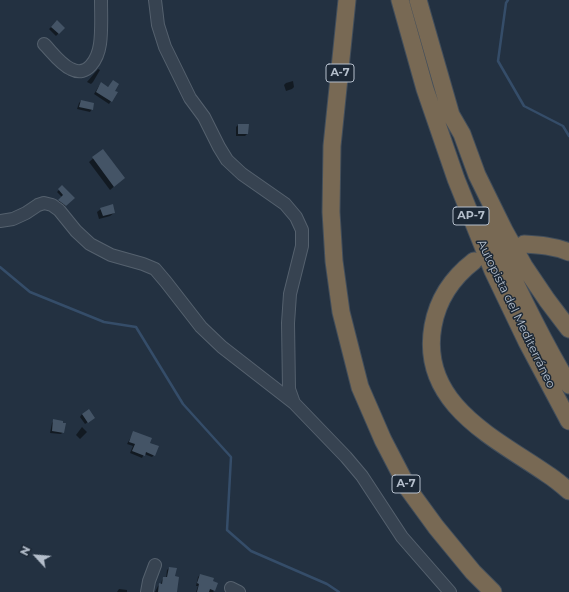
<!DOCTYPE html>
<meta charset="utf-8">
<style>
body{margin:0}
#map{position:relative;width:569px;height:592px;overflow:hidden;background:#233141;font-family:Montserrat,sans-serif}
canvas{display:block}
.north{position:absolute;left:16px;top:536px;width:40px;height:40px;-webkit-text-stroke:3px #1c2836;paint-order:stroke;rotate:296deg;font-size:11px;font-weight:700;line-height:16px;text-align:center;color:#b4becb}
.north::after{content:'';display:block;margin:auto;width:14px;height:18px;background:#b4becb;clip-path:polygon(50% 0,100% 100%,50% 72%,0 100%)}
</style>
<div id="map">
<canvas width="569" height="592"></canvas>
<div class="north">N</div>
</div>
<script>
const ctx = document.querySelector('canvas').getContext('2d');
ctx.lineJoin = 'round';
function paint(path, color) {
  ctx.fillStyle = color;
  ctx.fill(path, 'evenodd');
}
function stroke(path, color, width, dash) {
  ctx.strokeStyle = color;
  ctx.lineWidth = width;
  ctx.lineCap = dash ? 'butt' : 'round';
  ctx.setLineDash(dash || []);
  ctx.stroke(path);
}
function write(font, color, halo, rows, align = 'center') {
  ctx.font = font + ' Montserrat,sans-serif';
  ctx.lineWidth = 3;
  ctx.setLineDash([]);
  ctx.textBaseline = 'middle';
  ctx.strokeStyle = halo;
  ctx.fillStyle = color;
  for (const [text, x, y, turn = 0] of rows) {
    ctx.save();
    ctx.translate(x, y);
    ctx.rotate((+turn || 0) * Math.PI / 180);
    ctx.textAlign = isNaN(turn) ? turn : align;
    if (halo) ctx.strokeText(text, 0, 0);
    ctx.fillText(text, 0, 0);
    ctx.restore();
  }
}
const shadow = new Path2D(`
 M57,22L64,28L56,36L49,29Z
 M98,69L100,70L93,82L91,84L87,82Z
 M113,81V91L111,101L109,104L94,94L99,86L108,87Z
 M293,81L294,87L292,89L286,91L284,85L286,83Z
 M81,101L92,109L90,112L77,109L79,103Z
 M238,125L248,133L245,136H236V127Z
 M103,150L124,178L110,190L89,162Z
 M62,187L73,198L63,208L57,203L62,197L57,192Z
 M101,209L114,213L110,216L99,219L97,212Z
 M82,414L91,420L85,424L80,417Z
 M54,421L62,424L63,432L61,434L50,433L52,423Z
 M82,427L87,432L80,439L76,435Z
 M134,432L148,443L154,455L152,457L144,454L142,458L130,453L133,446L127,444Z
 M169,568L174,577L176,592H155L158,586L161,584L162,580L164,578H166L167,570Z
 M200,575L214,591L213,592H196L198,586H196L198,577Z
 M119,589L127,590V592H117Z`);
const stream = new Path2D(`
 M508,0L506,3L498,61L524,106L563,126L569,136
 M0,267L30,292L104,322L136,327L183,404L231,457L227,530L251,551L327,584L339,592`);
const building = new Path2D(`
 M57,20L65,28L59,34L51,27Z
 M113,80L119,84L115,91L118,92L112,102L96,92L101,82L108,87Z
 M81,100L94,103L93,110L79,107Z
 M238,124H249L248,134H238Z
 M103,149L125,178L114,187L92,157Z
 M62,185L75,198L66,206L58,200L63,195L58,189Z
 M113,204L115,213L103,216L100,208Z
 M89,409L95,418L88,423L82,414Z
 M53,419L63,421V423H66L64,433L52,431Z
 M133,431L152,438L150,443L159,446L155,456L146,452L145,456L132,451L135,444L129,442Z
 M169,567L177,568L175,576L179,577L177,592H158L159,583L162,584L163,577H167Z
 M200,574L214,578L213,581L218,583L215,591L210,589L209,592H197L199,584L197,583Z`);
const minor = new Path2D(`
 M155,0L158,25L165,47L190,98L204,117L219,147L227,160L242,174L285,204L296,217L302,230V246L290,294L288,323L289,389L294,403
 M44,44C52,52 60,64 71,69C88,78 98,58 100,44C102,30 101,14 101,0
 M0,221L13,219L26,213L38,205L44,203L52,205L59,210L76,231L90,244L111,255L143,264L155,269L166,282L201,327L222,347L294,403L346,457L362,476L402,537L450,592
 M231,588L239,592
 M147,592L149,581L155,565`);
const highway = new Path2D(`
 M347,0L332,146L331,212L334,261L341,312L360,387L383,440L409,490L436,527L473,572L493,592
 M400,0L425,89L456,179L493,271L527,342L569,421
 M418,0L451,115L462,134L477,175L504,230L524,266L547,300L569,329
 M485,217C510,274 537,331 569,385
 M524,244C540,245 554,246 569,252
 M474,261C452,278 438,298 433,326C419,404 495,438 547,474C555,479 562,485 569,491`);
const shields = [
 [340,73,28],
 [471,216,36],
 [406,484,28]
];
const shieldNames = [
 ["A-7",340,73],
 ["AP-7",471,216],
 ["A-7",406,484]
];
const streetNames = [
 ["Autopista del Mediterráneo",516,314,64]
];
paint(shadow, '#0007');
stroke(stream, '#354d69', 2.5);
paint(building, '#445466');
stroke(minor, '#55616e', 14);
stroke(highway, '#424e5b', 19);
stroke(minor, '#374351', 12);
stroke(highway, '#786954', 17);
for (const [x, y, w] of shields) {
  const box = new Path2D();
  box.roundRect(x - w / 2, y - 9, w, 18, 3);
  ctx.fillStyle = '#1c2836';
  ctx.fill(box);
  stroke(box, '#b4becb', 1);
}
write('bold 11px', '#b4becb', null, shieldNames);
write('12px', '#b4becb', '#1c2836', streetNames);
</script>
